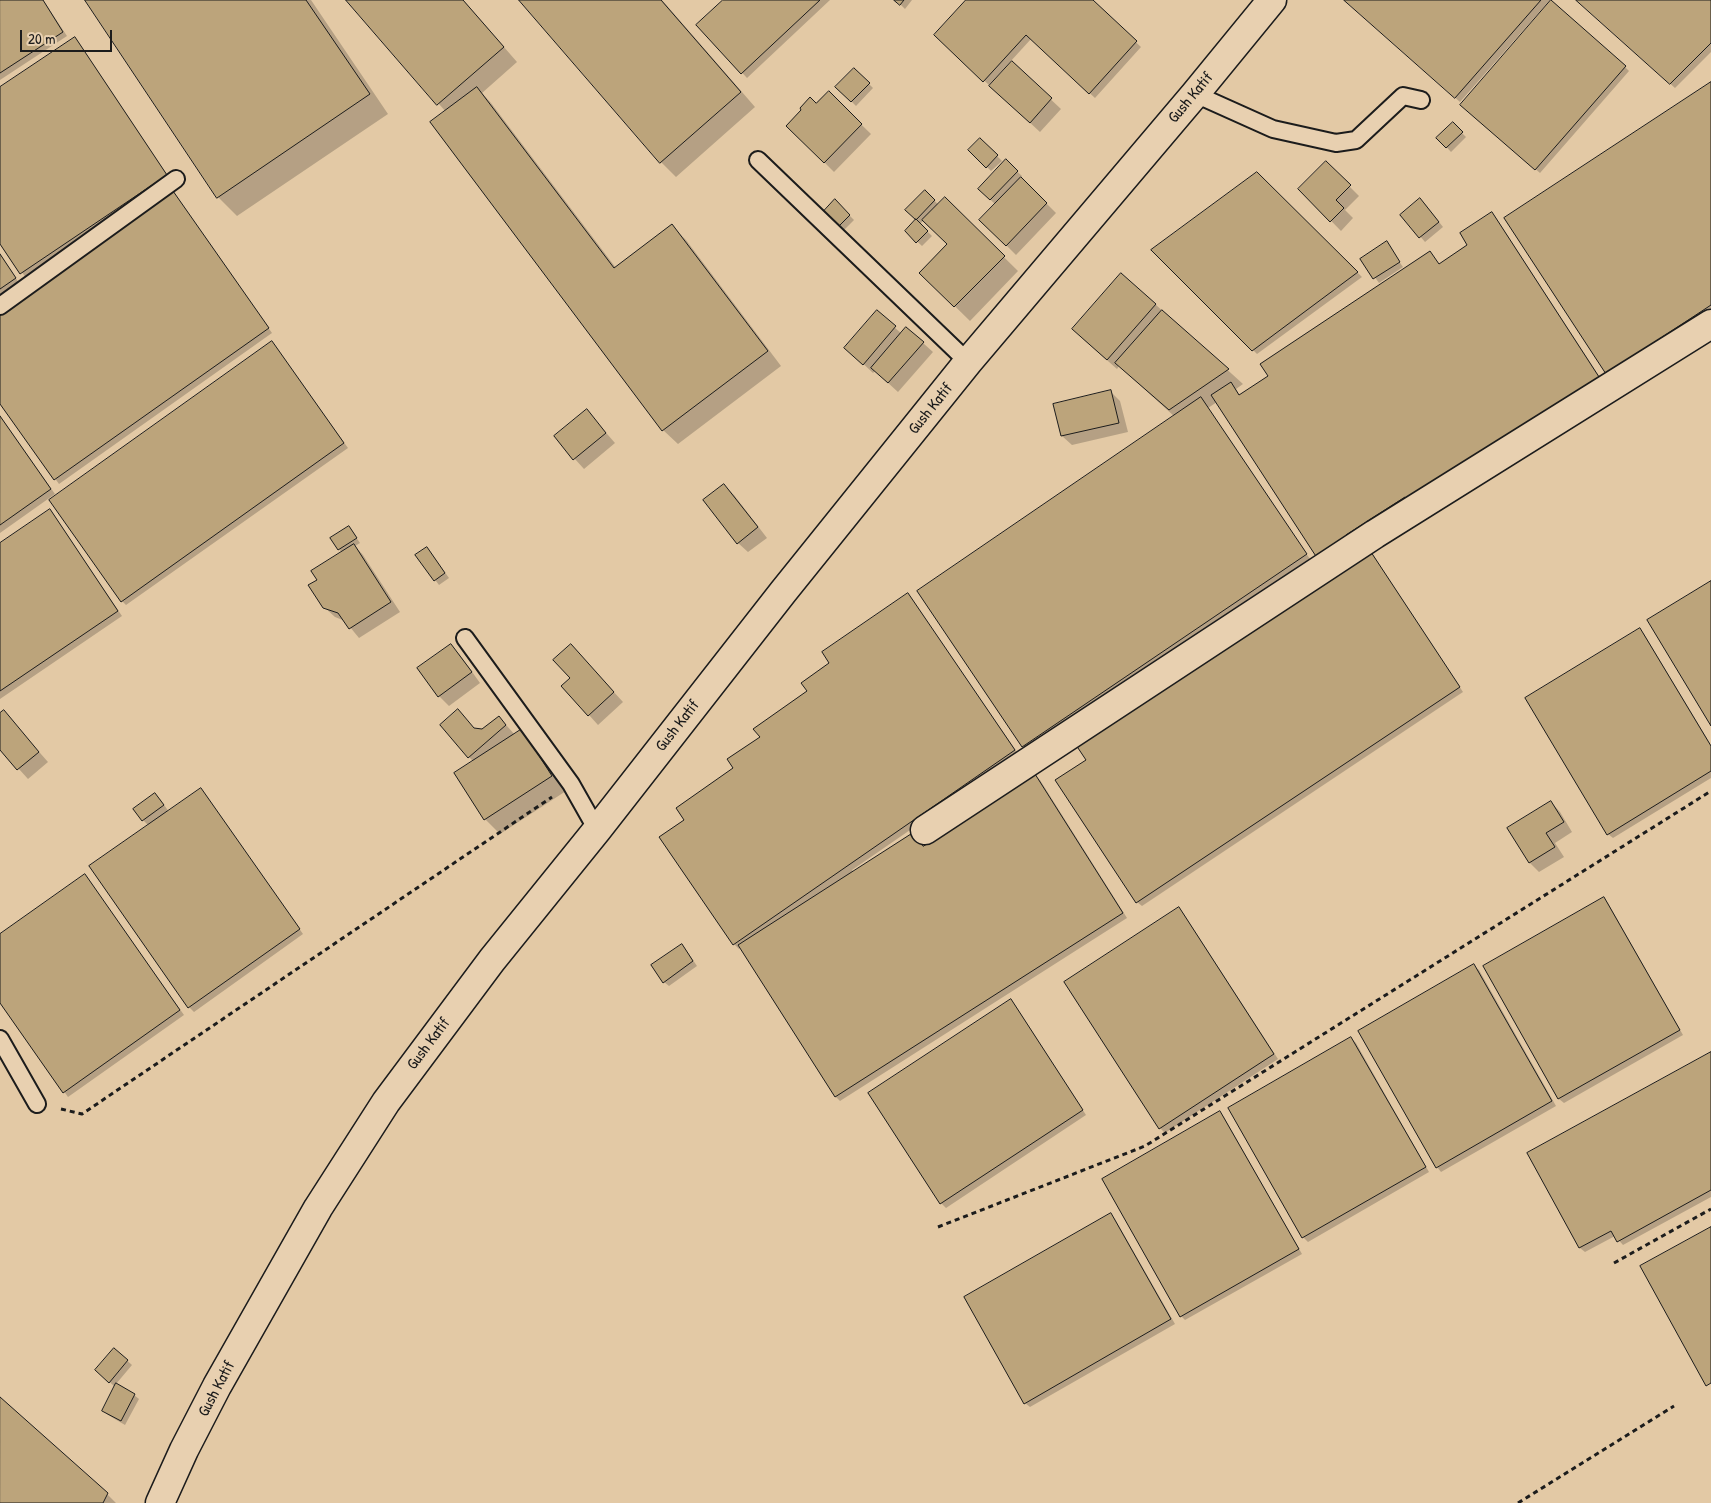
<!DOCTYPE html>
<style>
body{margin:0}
#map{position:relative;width:1711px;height:1503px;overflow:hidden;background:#e3c9a5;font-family:"Patrick Hand",sans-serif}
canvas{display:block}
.scale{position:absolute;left:20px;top:30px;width:92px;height:22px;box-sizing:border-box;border:2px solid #1c1c1c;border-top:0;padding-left:6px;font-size:15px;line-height:18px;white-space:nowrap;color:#1c1c1c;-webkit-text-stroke:4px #e8d0b0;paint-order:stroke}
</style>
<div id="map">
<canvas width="1711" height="1503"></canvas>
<div class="scale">20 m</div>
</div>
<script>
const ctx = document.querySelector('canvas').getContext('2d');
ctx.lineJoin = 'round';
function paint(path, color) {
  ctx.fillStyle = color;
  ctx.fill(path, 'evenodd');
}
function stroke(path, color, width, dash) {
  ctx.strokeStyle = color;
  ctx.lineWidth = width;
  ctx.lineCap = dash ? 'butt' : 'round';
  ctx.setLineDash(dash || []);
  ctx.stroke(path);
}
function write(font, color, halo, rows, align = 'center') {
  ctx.font = font + ' "Patrick Hand",sans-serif';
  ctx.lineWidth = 4;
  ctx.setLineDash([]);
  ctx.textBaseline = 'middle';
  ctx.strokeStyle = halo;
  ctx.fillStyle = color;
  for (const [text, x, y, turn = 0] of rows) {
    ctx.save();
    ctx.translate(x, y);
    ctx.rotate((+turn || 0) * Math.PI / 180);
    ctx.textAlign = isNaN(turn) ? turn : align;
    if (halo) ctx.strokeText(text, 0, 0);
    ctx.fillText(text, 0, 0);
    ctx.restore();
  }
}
const shadow = new Path2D(`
 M0,0H43L67,36L0,80Z
 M86,0H311L388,114L237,216L218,197Z
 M348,0H463L517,62L482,93L491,103L616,268L672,226L686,240L781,366L678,444L663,430L446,112Z
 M520,0H662L755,107L676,177L661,162Z
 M725,0H830L747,78L698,25Z
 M896,0H912L905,9Z
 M968,0H1091L1141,47L1095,98L1031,39L989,85L935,35Z
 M1345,0H1550L1460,102Z
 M1577,0H1711V52L1675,88Z
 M75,38L170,180L26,278L0,241V89Z
 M1012,63L1061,109L1040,132L1001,96Z
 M1625,67L1629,71L1540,173L1466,109Z
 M854,69L873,88L856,106L837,87Z
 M1711,84V312L1611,378Z
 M829,93L871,134L834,172L788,126L816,105Z
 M1453,124L1466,137L1451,152L1438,138Z
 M980,139L1002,161L991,171L970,150Z
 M1006,161L1022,176L1020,177L1056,213L1016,255L981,220L996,205L979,189Z
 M1326,163L1359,196L1345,210L1353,218L1341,231L1300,189Z
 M1257,173L1362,277L1257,354L1153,250Z
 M173,192L272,333L59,484L0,401V314Z
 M925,192L939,205L945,199L1018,271L970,321L921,273L949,244L924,220L920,224L932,236L922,246L906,231L917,220L907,210Z
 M835,201L854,220L844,230L825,211Z
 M1425,204L1443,227L1425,242L1402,215Z
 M1492,214L1496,218L1605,385L1350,540L1217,402L1208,408L1310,559L1027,751L1023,746L1175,417L1119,366L1117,369L1083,339L1155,304L1243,384L1236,389L1240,396L1269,376L1430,253L1439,265L1469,245Z
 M1386,243L1403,267L1379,283L1362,259Z
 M0,254L19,283L0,296Z
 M877,312L902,334L923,343L933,352L898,392L875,371L873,373L856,357Z
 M276,348L348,448L126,605L122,601Z
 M1111,392L1120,401L1128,432L1072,445L1062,436Z
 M587,411L615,443L584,469L555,437Z
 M0,416L55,494L0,533Z
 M724,485L734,495L767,538L748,552L738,543Z
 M54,516L122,616L0,699V545Z
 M349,527L360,543L355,546L363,555L400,612L359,638L345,621L335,617L324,607L319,580L342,553L331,538Z
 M1371,552L1463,692L1142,906L1137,902L1088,760Z
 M431,553L449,578L439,585L417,556Z
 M908,595L1019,755L852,870L854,872L918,838L924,847L1035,776L1040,780L1127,918L840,1101L836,1097L741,947L739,949L734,944L661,837L686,821L735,769L761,737L808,692L831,664Z
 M1640,630L1644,634L1711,745V778L1613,838L1608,834Z
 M450,646L460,655L480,683L449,706L439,696L419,669Z
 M580,655L623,702L598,725L589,715L571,678Z
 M4,712L48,762L28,779L0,748V715Z
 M499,717L515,735L522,731L536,745L566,791L500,834L485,819L455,774L474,762L469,757L475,730L483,731Z
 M201,789L303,934L194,1012L189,1007L149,826L143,820L160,799L169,812Z
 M1551,802L1560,812L1572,832L1555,843L1564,857L1539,872L1530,863L1508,828Z
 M85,875L184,1015L68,1097L0,1000V935Z
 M1604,898L1608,903L1683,1035L1564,1103L1559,1099L1485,966Z
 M1179,908L1183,913L1278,1059L1165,1133L1160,1128L1066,983Z
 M686,950L697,966L669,986L664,982Z
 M1474,966L1479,970L1556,1106L1441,1172L1437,1167Z
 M1015,1005L1086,1115L946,1208L941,1203Z
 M1351,1038L1356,1043L1429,1172L1308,1242L1303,1237L1230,1108Z
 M1711,1053V1197L1623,1245L1615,1236L1585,1252L1580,1248L1529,1154Z
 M1220,1113L1224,1117L1302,1254L1185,1320L1181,1316Z
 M1111,1215L1115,1219L1175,1324L1030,1407L1025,1403Z
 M114,1349L132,1365L116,1384L134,1395L139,1399L125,1425L108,1415L103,1411L115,1387L101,1374Z
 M0,1398L107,1494L116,1503H0Z`);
const building = new Path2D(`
 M0,0H43L63,32L0,73Z
 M85,0H306L370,94L217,198Z
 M346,0H463L504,47L437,105Z
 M519,0H661L741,92L660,163Z
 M723,0H820L741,74L696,25Z
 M894,0H904L900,5Z
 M966,0H1093L1137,41L1089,94L1026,35L983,82L934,35Z
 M1344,0H1541L1455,98Z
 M1551,0L1626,66L1535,170L1460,105Z
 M1576,0H1711V43L1670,84Z
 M75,37L167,175L20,274L0,244V87Z
 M1012,61L1052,98L1030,123L989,86Z
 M854,68L870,83L851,102L835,87Z
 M1711,82V305L1606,374L1504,218Z
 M477,87L614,268L672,224L768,351L662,431L430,122Z
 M829,91L862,124L824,163L786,126L801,110L800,108L810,97L816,103Z
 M1453,122L1463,132L1446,148L1436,138Z
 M980,138L998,155L986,168L968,150Z
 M1006,159L1018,171L990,200L978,189Z
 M1326,161L1351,185L1336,200L1344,208L1330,222L1298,189Z
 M1257,172L1358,272L1252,351L1151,250Z
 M1021,177L1047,203L1006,246L979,220Z
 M925,190L935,200L916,220L905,210Z
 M173,191L269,328L54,480L0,404V313Z
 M945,197L1005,256L954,307L919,273L947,244L922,220Z
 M1420,198L1439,222L1419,238L1400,215Z
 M835,199L850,215L839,226L824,211Z
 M1492,212L1601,380L1411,505L1405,497L1346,535L1352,544L1321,564L1211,395L1231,382L1239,395L1268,376L1260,364L1430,251L1439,264L1467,245L1460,233Z
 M916,219L928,231L916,243L905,231Z
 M1387,241L1400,262L1373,279L1360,259Z
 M0,254L16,278L0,289Z
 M1121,273L1156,304L1107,360L1072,329Z
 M877,310L896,326L863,365L844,348Z
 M1162,310L1229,369L1169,410L1115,363Z
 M906,327L924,342L888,383L871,368Z
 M272,341L344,443L121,602L49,500Z
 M1111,390L1119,423L1061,436L1053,404Z
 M1201,397L1307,554L1022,747L917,591Z
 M587,409L606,433L573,460L554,436Z
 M0,416L51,489L0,525Z
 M724,484L758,527L737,544L703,500Z
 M50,509L118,611L0,691V543Z
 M349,526L357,538L338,550L330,538Z
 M354,544L391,602L349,629L338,613L323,608L308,585L317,580L311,571Z
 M1367,546L1460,687L1136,903L1055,780L1086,760L1074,742Z
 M427,547L445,573L434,581L415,555Z
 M1711,581V726L1647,620Z
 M908,593L1015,750L733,945L659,837L684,820L676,808L733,768L727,759L760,737L753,729L807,691L801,683L829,663L822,652Z
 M1640,628L1711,746V771L1607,835L1525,698Z
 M451,644L472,672L438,697L417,668Z
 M571,644L614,692L588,716L561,686L570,678L553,660Z
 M458,709L474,728L482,729L499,716L506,725L468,758L440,725Z
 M4,710L39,752L17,770L0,750V713Z
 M522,729L552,776L484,820L454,773Z
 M1035,774L1123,913L835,1097L738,945L914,832L923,846Z
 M201,788L300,929L188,1008L89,866Z
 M155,793L164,805L142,821L133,809Z
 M1551,801L1564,822L1546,833L1555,847L1529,863L1507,828Z
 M85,874L180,1010L63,1093L0,1003V934Z
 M1604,897L1680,1030L1558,1099L1483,966Z
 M1179,907L1274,1054L1159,1129L1064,982Z
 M682,944L693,961L663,983L651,965Z
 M1474,964L1552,1101L1436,1168L1358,1031Z
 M1011,999L1083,1110L940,1204L868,1093Z
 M1351,1037L1426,1167L1302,1238L1228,1108Z
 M1711,1052V1190L1617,1242L1611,1231L1579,1248L1527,1153Z
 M1220,1111L1299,1249L1180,1317L1102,1179Z
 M1111,1213L1171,1319L1024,1404L964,1297Z
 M1711,1227V1383L1706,1386L1640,1266Z
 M114,1348L128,1360L109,1383L95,1370Z
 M116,1383L135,1394L121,1421L102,1411Z
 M0,1397L108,1493L103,1503H0Z`);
const path = new Path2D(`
 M61,1109L82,1114L552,797
 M938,1227L1145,1146L1711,791
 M1614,1263L1711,1209
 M1518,1503L1674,1406`);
const service = new Path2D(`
 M1195,94L1273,129L1336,143L1356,140L1403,96L1421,100
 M758,160L968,362
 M0,306L176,179
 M465,638L571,784L597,830
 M0,1039L37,1104`);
const minor = new Path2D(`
 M925,830L1375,534L1711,324`);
const secondary = new Path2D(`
 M160,1503L184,1450L217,1386L318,1208L386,1102L492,960L597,830L783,592L968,362L1195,94L1272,0`);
const streetNames = [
 ["Gush Katif",1191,98,-50],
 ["Gush Katif",931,409,-51],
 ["Gush Katif",678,726,-52],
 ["Gush Katif",429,1044,-53],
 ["Gush Katif",217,1389,-62]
];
paint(shadow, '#0003');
paint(building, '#bca47b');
stroke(building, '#1c1c1c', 1);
stroke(service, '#1c1c1c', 20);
stroke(minor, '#1c1c1c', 31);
stroke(secondary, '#1c1c1c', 31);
stroke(path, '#1c1c1c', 3, [5, 4]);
stroke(service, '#e8d0b0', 16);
stroke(minor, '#e8d0b0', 28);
stroke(secondary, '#e8d0b0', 28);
write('16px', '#1c1c1c', '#e8d0b0', streetNames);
</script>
